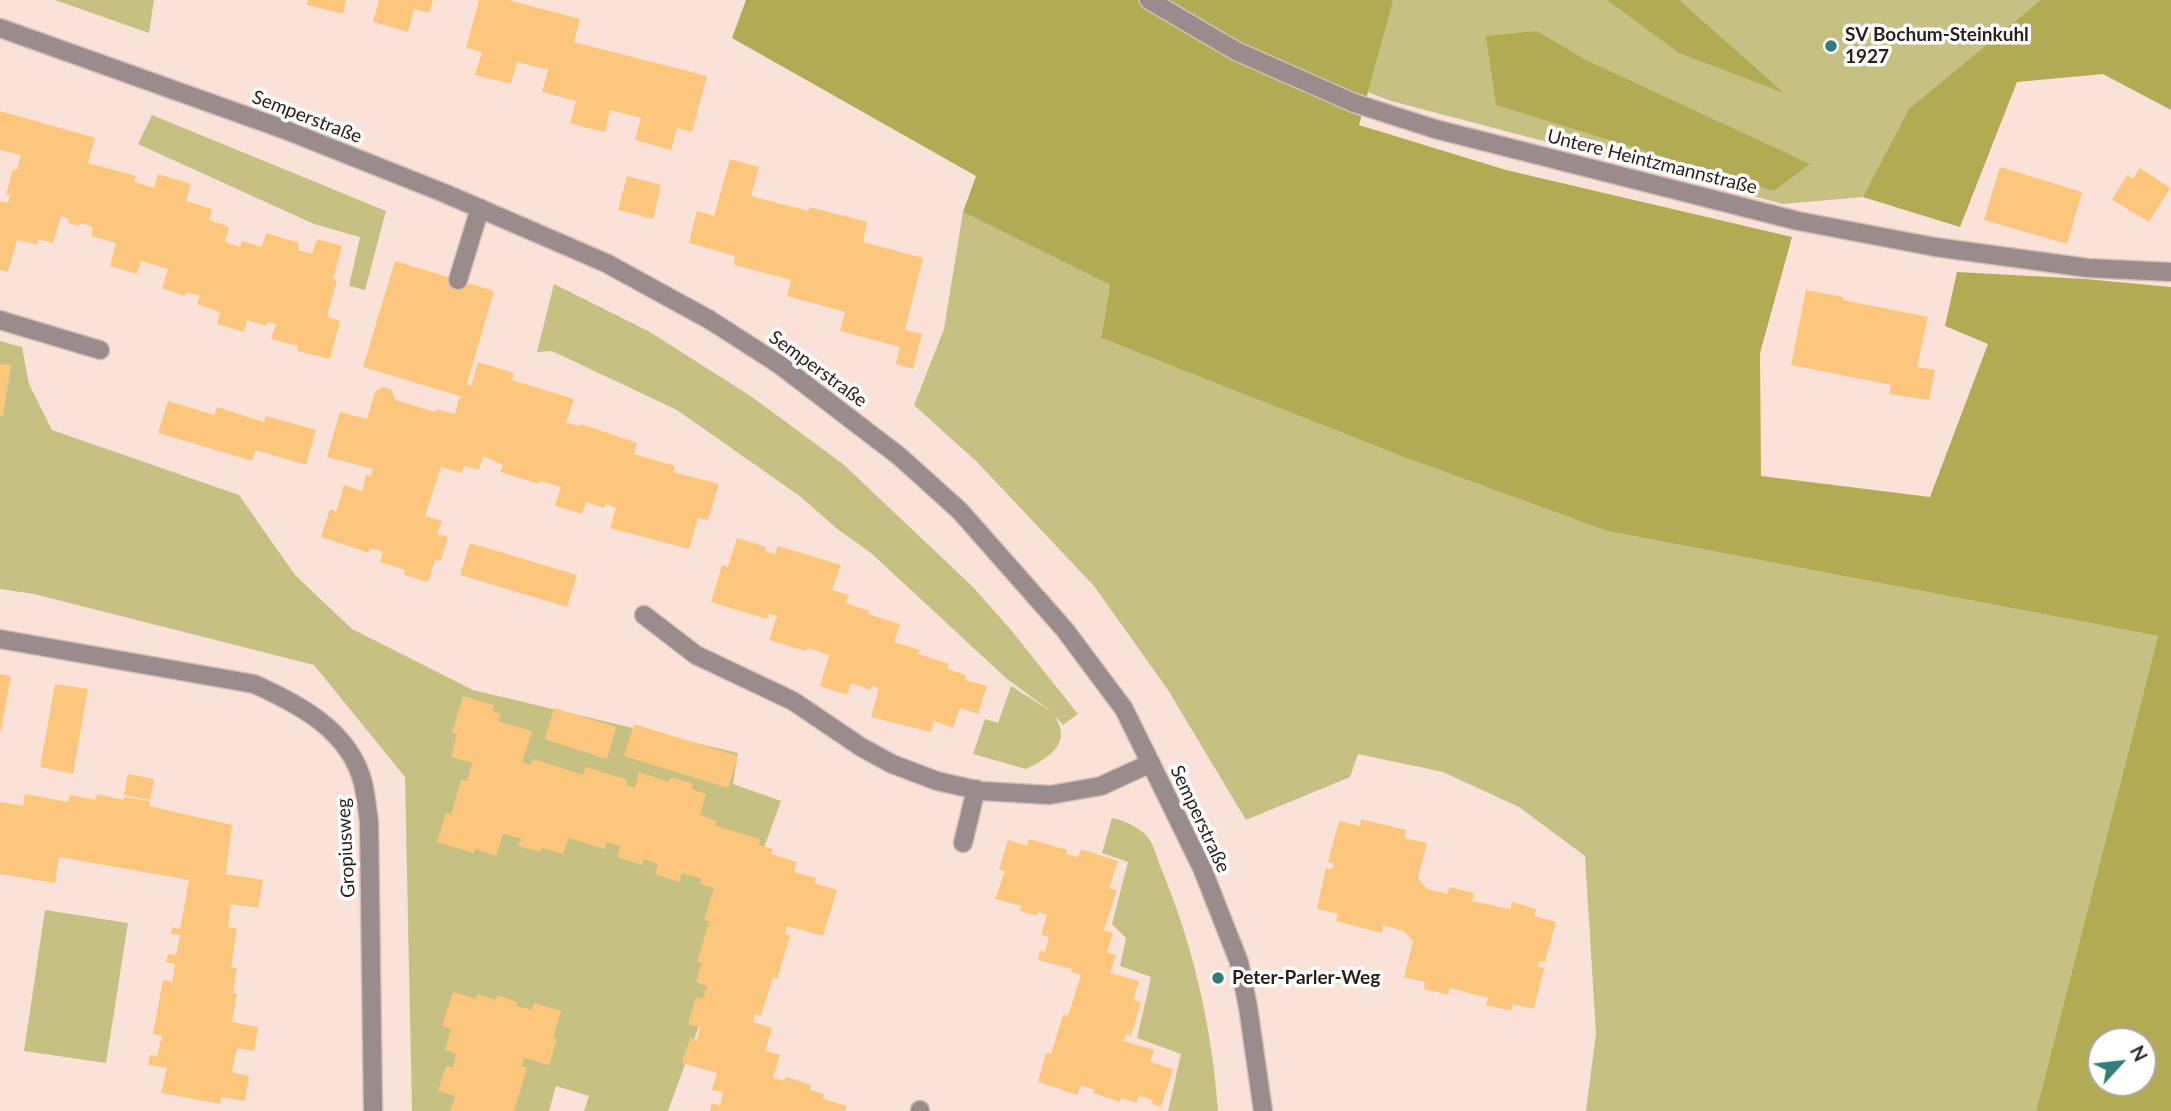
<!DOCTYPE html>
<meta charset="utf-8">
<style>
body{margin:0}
#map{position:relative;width:2171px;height:1111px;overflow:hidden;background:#fbe2d8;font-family:Lato,sans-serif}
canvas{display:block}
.north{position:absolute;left:2087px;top:1027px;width:70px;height:70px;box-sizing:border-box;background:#fff;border:2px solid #aaa5a3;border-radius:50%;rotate:63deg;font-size:19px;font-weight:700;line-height:28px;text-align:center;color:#2a1e1a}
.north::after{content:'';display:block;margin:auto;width:24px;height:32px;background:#337c7c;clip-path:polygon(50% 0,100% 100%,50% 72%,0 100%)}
</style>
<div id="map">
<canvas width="2171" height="1111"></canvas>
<div class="north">N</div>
</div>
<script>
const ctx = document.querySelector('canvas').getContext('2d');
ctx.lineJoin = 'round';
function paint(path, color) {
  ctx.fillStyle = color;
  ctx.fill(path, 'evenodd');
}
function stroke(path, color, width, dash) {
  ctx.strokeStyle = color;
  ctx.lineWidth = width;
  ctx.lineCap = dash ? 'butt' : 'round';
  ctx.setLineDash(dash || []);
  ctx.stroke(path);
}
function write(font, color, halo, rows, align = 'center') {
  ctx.font = font + ' Lato,sans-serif';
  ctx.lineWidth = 7;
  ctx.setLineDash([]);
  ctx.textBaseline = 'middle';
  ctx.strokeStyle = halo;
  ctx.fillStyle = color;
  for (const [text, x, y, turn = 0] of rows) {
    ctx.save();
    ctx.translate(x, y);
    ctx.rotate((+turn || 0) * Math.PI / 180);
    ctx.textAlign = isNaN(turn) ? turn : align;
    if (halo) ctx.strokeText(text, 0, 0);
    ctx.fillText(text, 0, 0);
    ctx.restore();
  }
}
const green = new Path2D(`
 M55,0H154L149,33Z
 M1198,0H2171L2086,35L1919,116L1863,197L1783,204L1391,101L1344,83Z
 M152,115L386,211L365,290L349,286L360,237L314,224L138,144Z
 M963,212L1110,285L1101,338L1401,456L1607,531L2158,636L2036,1111H1586L1596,1033L1585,856L1519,807L1443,772L1358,754L1350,777L1246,820L1168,690L1094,586L977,462L914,405L944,329Z
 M554,284L650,332L752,397L843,464L973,587L1011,630L1078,714L1063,725L1054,715C1073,743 1050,757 1026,769L973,754L985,719L998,723L1011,686L1052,712L1007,679L871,553L836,528L801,497L677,410L552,351L537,352Z
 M0,341L22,347L29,384L52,430L239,495L295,575L352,629L473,690L738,753L733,784L781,801L668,1111H584L589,1096L556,1086L549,1111H412L405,777L314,665L34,594L0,589Z
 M1112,818C1123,820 1136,826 1145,834C1153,841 1157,858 1161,868C1193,945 1212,1027 1218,1111H1168L1181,1054L1137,1038L1151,977L1120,966L1126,938L1112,924L1128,862L1102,853Z
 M45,910L128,923L106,1063L24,1051Z`);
const forest = new Path2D(`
 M746,0H1393L1359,125L1506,170L1792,237L1760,353L1761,476L1930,497L1988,344L1945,326L1957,272L2085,279L2171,287V1111H2036L2158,636L1607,531L1401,456L1101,338L1110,285L963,212L976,176L732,38ZM2101,1041H2143V1083H2101Z
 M1607,0H1679L1784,93L1679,53Z
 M2041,0H2171V110L2103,74L2017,82L1960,227L1863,197L1909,109Z
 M1537,31L1586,60L1810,164L1774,191L1496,105L1486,36Z`);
const building = new Path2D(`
 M308,0H346L343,14L307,5Z
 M379,0H433L429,13L414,9L408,32L373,22Z
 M479,0H508L580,19L574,42L707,76L692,132L677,128L671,150L635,140L641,118L610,110L605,132L587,128L570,123L576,101L542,92L548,70L517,62L511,84L475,75L482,52L466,48Z
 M0,111L95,138L88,163L136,176L134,182L154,188L158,174L191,184L186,201L212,209L209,220L229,227L225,242L240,247L242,241L262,247L266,233L299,243L298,250L312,254L317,239L342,246L333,279L337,281L327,317L340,321L330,359L297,351L298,346L271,339L276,324L268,322L266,326L247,320L244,332L217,324L220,312L197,304L200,296L186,292L185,296L162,288L168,269L141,261L137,274L110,266L116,243L91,236L93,227L80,223L79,226L68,223L69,219L61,216L53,243L38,239L37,245L17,240L8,272L0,270V201L8,203L10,195L6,194L13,169L17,170L21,155L0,150Z
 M730,159L759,167L751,196L808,211L810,207L867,222L863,242L923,258L905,330L922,334L913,369L896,364L900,347L840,331L845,312L787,296L791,280L734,265L735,256L689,243L697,211L714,216Z
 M2000,167L2082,192L2067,244L1984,220Z
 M2140,168L2170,188L2149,222L2112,200L2127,175L2133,179Z
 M627,176L661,185L653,219L618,210Z
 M395,261L494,291L467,384L471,386L478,362L514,373L512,380L574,399L566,423L580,426L581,424L637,443L634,454L675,466L673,472L719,484L708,520L698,518L689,549L610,528L616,508L606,504L604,508L586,502L582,514L555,506L561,487L540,481L539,484L500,472L503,465L483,456L479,470L464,466L462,473L441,467L425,516L442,521L437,534L448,537L441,561L435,560L428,582L404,575L405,570L380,562L383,552L370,548L369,553L321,537L330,509L336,512L344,485L362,491L366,475L371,476L373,469L327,457L340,412L367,419L375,392L383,387L392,390L395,400L435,412L436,409L455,414L459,398L463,397L363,367Z
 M1806,290L1843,297V300L1928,317L1917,367L1935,370L1929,400L1889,394L1891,385L1791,365Z
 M0,364L11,365L3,416H0Z
 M168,401L214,415L217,407L264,422L266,416L316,430L306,465L255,450L252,461L158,433Z
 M737,538L766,547L765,551L775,554L778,546L841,565L832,590L849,595L845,603L869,611L868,614L900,624L894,642L920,650L918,654L949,664L947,669L966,675L965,680L987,686L978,714L960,708L953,728L934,721L931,732L871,717L879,688L872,685L871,690L851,683L847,695L820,686L829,655L808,648L806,651L769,640L777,616L768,614L767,619L711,602L722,565L728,567Z
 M470,543L577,575L567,607L460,575Z
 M0,674L11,676L1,731H0Z
 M55,684L88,689L73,774L40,767Z
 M463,696L494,705L492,711L501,714L498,721L532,731L522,762L530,765L533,759L583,775L586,767L627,780L626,785L635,788L639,772L669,782L671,777L693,784L691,789L706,794L700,815L717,821L715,826L760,839L759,845L773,849L771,854L797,862L794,872L816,878L814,883L837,890L823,936L787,926L785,934L790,936L777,979L773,977L761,1016L755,1014L753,1022L772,1028L765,1051L780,1055L773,1078L784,1081L786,1077L811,1085L810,1090L824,1094L823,1099L847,1106L845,1111H710L712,1103L720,1106L723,1092L712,1090L717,1073L682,1063L690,1038L697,1040L700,1027L688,1024L696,997L703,999L707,986L696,982L702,963L697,962L709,922L704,920L714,888L700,884L702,879L682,873L679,882L655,874L658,864L644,859L642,865L617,857L621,846L607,842L605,849L569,838L563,854L542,848L540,852L518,846L521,839L503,833L496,856L475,849L474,853L437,842L446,813L451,815L461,780L467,781L472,763L451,757L457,734L452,733Z
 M554,708L616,727L607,759L545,739Z
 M634,724L738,756L728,788L624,756Z
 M128,774L154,779L150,800L124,795Z
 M25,794L68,802L70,795L95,800L97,794L123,800L124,797L150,801L149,806L232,825L226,874L263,880L258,908L231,904L228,927L237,929L231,968H237L233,993L237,994L232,1022L258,1027L254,1051L237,1048L232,1072L249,1076L245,1101L221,1097L220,1104L161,1093L167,1068L148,1065L150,1055L157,1056L162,1036L153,1034L163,980L172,982L175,964L166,962L168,954L176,955L180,935L171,934L172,927L180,929L189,880L59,857L55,883L0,874V802L23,806Z
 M1361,819L1406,830L1405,838L1427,843L1418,878L1427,889L1448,894L1449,887L1474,893L1472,901L1510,909L1512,902L1536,909L1534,916L1556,922L1545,962L1539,961L1538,967L1544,968L1534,1009L1513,1004L1511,1011L1486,1005L1488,998L1450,988L1448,995L1424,989L1425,982L1404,977L1413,941L1404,931L1383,925L1382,933L1336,921L1338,914L1317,909L1326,868L1332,869L1334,864L1328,862L1339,821L1360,826Z
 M1029,839L1067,850L1066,854L1078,857L1081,849L1118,861L1109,888L1117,890L1104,930L1113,933L1107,952L1116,955L1110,973L1139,981L1133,1000L1141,1002L1131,1036L1126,1034L1124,1041L1154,1050L1150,1062L1173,1069L1161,1107L1152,1104L1153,1100L1139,1096L1136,1103L1121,1098L1120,1102L1093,1093L1095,1090L1081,1085L1077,1095L1038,1082L1046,1053L1051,1054L1063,1015L1068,1016L1081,975L1071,972L1072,969L1038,960L1040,951L1045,952L1049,937L1041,935L1047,915L1038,912L1037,916L1020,911L1021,906L995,899L1005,871L999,870L1008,840L1027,846Z
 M453,992L476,999L478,994L496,1000L497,995L517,1002L516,1006L532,1010L534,1003L561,1011L553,1038L557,1039L549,1065L524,1058L522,1066L527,1068L514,1111H450L455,1096L438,1091L446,1066L453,1068L456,1054L445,1050L451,1029L442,1026Z`);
const service = new Path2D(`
 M458,280L480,208
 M963,843L976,789`);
const minor = new Path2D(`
 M1149,0L1236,51L1354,103L1435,129L1798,221L1935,247L2088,268L2171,272
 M0,28L283,129L444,193L606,263L710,320L780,365L899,456L960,511L1065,630L1124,709L1202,868L1239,962L1248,1007L1263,1111
 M0,320L100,350
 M644,615L696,655L793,701L861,747L892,764L937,781L981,791L1050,795L1101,786L1151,763
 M0,639L254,684C299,704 350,731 363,783C366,796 367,809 369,821L373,1111
 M920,1111V1110`);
const markers = [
 [1831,46,7,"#337c7c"],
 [1218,978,7,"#337c7c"]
];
const poiNames = [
 ["SV Bochum-Steinkuhl",1845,35],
 ["1927",1845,57],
 ["Peter-Parler-Weg",1232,978]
];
const streetNames = [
 ["Semperstraße",307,117,21],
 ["Untere Heintzmannstraße",1652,162,14],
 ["Semperstraße",818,369,36],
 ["Semperstraße",1200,819,65],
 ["Gropiusweg",346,848,-93]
];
paint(green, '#c6c182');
paint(forest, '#b3ab53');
paint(building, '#fdc67d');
stroke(service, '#d5bfb6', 21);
stroke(minor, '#d5bfb6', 21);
stroke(service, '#9a8b8c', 18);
stroke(minor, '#9a8b8c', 18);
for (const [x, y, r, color] of markers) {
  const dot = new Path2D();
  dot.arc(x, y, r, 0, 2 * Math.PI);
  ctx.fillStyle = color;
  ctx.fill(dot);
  stroke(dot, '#fff', 2.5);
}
write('bold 19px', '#2a1e1a', '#fff', poiNames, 'left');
write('19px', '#2a1e1a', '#fff', streetNames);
</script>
